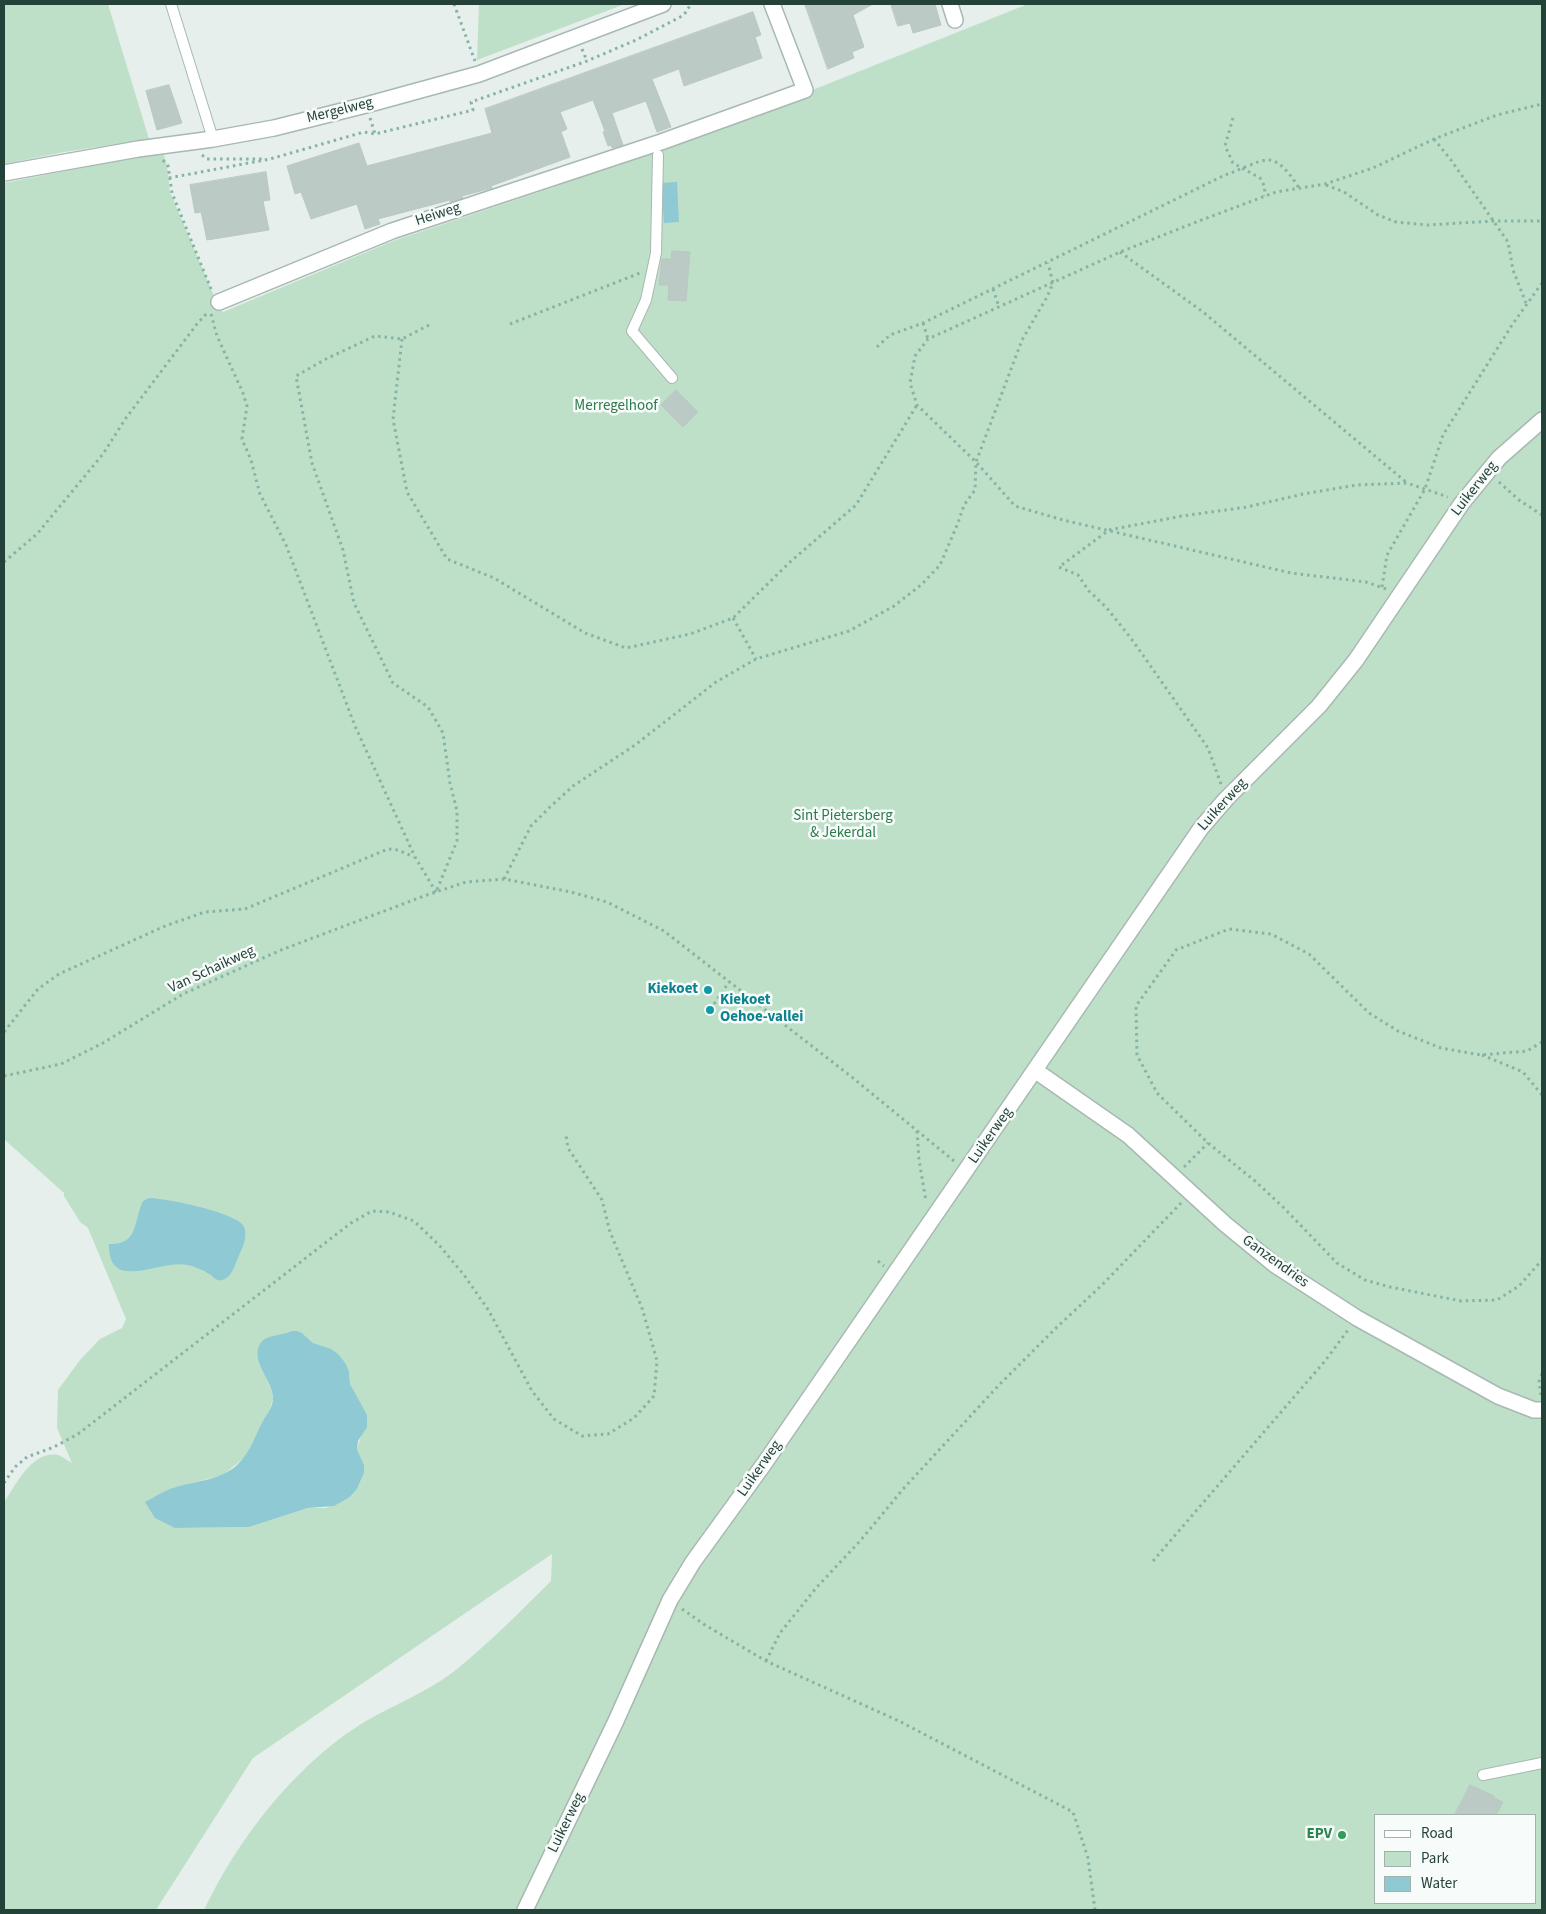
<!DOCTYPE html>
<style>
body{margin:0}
#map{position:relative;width:1546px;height:1914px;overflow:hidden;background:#e6efeb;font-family:"Source Sans 3",sans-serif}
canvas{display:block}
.frame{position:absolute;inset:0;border:5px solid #24423a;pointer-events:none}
.legend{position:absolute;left:1374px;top:1814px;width:162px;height:90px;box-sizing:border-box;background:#f7fbf9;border:1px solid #a3b1ad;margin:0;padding:6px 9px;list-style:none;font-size:15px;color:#24423a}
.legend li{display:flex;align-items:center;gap:10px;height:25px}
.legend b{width:25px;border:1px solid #a3b1ad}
</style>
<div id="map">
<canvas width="1546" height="1914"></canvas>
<div class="frame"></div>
<ul class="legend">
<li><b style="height:6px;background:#fff"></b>Road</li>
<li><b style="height:14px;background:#bfe0c8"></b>Park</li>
<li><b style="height:14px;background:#8ec9d4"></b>Water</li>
</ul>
</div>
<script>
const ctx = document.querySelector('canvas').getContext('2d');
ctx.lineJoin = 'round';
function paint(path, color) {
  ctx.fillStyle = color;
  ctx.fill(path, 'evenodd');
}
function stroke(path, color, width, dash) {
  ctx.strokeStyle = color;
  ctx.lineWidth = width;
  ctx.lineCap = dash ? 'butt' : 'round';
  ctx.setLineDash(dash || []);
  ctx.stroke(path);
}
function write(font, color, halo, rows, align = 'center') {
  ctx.font = font + ' "Source Sans 3",sans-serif';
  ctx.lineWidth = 5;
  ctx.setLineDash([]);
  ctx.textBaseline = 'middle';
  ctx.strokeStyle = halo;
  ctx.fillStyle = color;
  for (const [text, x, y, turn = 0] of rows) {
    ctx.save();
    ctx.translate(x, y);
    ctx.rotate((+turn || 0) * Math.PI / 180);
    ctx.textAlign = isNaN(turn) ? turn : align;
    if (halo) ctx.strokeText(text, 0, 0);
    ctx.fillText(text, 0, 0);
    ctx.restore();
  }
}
const green = new Path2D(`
 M4,4H108L149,139L64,152L4,164Z
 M479,4H625L477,60Z
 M1028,4H1542V1910H204C238,1839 292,1769 358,1726C390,1706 427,1693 457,1669C490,1642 521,1611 551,1581L552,1554L253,1758L156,1910H4V1502C16,1485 32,1450 58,1455C62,1456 68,1461 72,1463L57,1428L58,1390L80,1360L100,1339L122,1328L126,1319L88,1228L80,1222L64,1196V1193L5,1140L4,1133V183L163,152L167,166L170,192L220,310L223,312L393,241L551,188L621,163L810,91ZM291,1331L302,1333L313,1343L346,1364L349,1371L350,1384L353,1391L361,1436L357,1449L364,1465V1473L357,1489L350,1497L326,1508H308L249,1527L175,1528L173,1488L223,1475L245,1457L252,1446L264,1419L270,1409L273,1399L272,1392L260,1362L270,1337L279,1336ZM1375,1815H1535V1903H1375Z`);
const water = new Path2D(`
 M677,182L679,222L664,223L661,183Z
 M149,1198C165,1198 233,1212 243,1225C248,1232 244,1246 240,1253C236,1261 233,1275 225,1279C223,1280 220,1281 218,1280C214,1279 212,1275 209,1274C202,1269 195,1267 188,1265C160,1259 108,1294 109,1244C139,1245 133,1222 143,1201Z
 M291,1331H297L302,1333L313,1343L331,1349L338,1354L346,1364L349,1371L350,1384L367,1415V1427L358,1441L357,1449L364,1465V1473L357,1489L350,1497L334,1506L308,1508L249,1527L175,1528L155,1518L145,1502C155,1497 165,1490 176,1487C196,1481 221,1480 237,1465C251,1452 255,1435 264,1419C268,1412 273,1407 273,1398C273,1381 250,1361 260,1344C266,1334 282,1336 291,1331Z`);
const building = new Path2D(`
 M805,4H873L853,15L864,47L852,52L854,58L828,69Z
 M891,4H935L941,25L913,33L910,23L898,26Z
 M753,12L761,35L755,37L762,58L684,86L679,69L652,79L671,127L657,132L646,101L612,113L623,145L612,148L611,145L608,146L603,132L605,131L593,100L560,112L567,129L561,132L570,157L491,186L492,188L462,196L463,198L450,202V200L378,219L380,224L365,229L357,204L311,219L301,192L295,194L287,166L359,143L367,166L492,133L485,109Z
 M169,85L182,123L157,130L146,91Z
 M266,172L270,200L263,201L269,230L207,240L201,212L195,213L190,185Z
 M672,251L690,252L686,301L668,300L669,285H659L662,259H671Z
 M676,390L698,412L683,427L661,405Z
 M1470,1785L1494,1796V1798L1503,1802L1496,1815H1455Z`);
const path = new Path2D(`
 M454,4L475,61
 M582,49L587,61
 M370,118L375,134
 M1233,118L1225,146L1233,163L1260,178L1265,187L1264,196
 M1434,139L1451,160L1508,242L1513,270L1526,303
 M202,155L207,159H262
 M163,160L168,166L172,193L211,289
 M169,178L270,159L364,132L375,134L473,110L471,102L587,61L636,40L684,15L691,4
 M1326,185L1344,192L1378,215L1396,222L1428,225L1494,221H1542
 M1120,252L1203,312L1406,482
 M993,289L999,307
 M211,314L217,336L243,393L247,406L242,439L251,460L260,494L286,545L355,726L415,857L436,892
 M923,323L928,339
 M510,324L640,273
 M429,325L402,339L375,336L326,359L296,376L312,463L343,550L354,603L393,683L428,707L443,733L450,783L457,811V841L436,892
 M402,339L393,419L407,492L447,559L494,578L585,633L626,648L690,634L733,618L790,562L856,505L917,405
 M877,347L890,335L923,323L1225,175C1235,172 1259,160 1267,160C1281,159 1293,179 1299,188
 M1499,482L1519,500L1542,515
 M4,562L37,534L103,454L126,418L197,324L208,312
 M1382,587L1387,555L1425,489L1443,435L1512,325L1542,283
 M1386,589L1366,582L1291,573L1063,520L1015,506L976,462L917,405L910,383L915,356L928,339L1120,252L1199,221L1276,192L1325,184L1373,168L1434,139L1497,115L1542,104
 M733,618L756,659
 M1221,784L1208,748L1133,641L1106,607L1089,591L1078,575L1059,567L1109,530L1182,516L1247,507L1303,494L1357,485L1407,483L1448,497
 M504,879L531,826L550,807L573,786L635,745L716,682L756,659L849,631L894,606L921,585L940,565L958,523L964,505L975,490L976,462L1022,340L1047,297L1053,283L1048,263
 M714,1004L729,982
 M4,1032L38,989L59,974L165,926L205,912L245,909L388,849L398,850L414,857
 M1542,1042L1527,1051L1481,1055L1441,1048L1398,1031L1369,1013L1309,954L1271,934L1229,929L1176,950L1136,1006L1137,1055L1157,1093L1208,1143L1255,1181L1283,1207L1337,1263L1365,1280L1390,1287L1461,1301L1497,1300L1519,1286L1542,1260
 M1482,1055L1523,1072L1542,1095
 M4,1076L61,1064L103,1043L183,994L281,950L424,896L466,882L504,879L571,892L607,902L664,931L853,1078L954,1161
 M917,1131L919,1160L926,1201
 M1184,1167L1208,1143
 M878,1261L884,1266
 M1541,1395L1539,1382L1542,1373
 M4,1483L15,1467L27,1457L54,1447L78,1434L351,1223L372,1211L389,1212L414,1221L439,1245L464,1275L489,1311L532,1391L554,1419L582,1436L608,1434L634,1418L654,1396L657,1361L642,1308L610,1232L602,1200L568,1148L566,1135
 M1153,1561L1325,1361L1348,1330
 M682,1609L705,1625L766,1661L899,1721L1073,1812L1088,1858L1095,1910
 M766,1661L780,1633L816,1588L860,1541L904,1488L999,1385L1056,1328L1102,1285L1181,1203`);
const lane = new Path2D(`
 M171,4L213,139
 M658,155L656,253L646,300L632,331L672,378
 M1483,1775L1542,1763`);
const street = new Path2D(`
 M950,4L955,20
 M4,173L138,149L213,139L274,128L366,105L479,74L663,4
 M219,302L392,231L661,142L805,90L772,4
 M1036,1071L1128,1135L1225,1224L1275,1265L1357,1318L1498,1396L1534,1410H1542
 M525,1910L615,1723L670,1600L693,1562L764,1464L1201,828L1226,799L1319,706L1356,660L1462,503L1499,458L1542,420`);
const markers = [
 [708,990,5,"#0f9aa8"],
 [710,1010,5,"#0f9aa8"],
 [1342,1835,5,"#2e9e5b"]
];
const streetNames = [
 ["Mergelweg",340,111,-14],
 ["Heiweg",438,215,-18],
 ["Luikerweg",1475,489,-52],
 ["Luikerweg",1223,805,-48],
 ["Van Schaikweg",212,970,-25],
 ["Luikerweg",991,1136,-55],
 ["Ganzendries",1275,1262,36],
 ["Luikerweg",760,1469,-55],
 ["Luikerweg",567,1823,-64]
];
const parkNames = [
 ["Merregelhoof",616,407],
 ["Sint Pietersberg",843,817],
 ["& Jekerdal",843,834]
];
const cultureNames = [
 ["Kiekoet",698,990],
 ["Kiekoet",720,1001,"left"],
 ["Oehoe-vallei",720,1018,"left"]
];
const leisureNames = [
 ["EPV",1332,1835]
];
paint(green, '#bfe0c8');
paint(water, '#8ec9d4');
paint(building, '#bbcac4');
stroke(building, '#b8c9c2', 1);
stroke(lane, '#a8b8b2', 12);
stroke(street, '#a8b8b2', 18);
stroke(path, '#86b3a5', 3, [2.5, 4]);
stroke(lane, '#fff', 10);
stroke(street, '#fff', 15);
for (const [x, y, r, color] of markers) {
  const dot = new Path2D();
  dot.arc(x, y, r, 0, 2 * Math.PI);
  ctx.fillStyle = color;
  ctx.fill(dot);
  stroke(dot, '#f7fbf9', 2);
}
write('15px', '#24423a', '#f7fbf9', streetNames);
write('15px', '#2d7a4b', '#f7fbf9', parkNames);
write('bold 15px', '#0d838f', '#f7fbf9', cultureNames, 'right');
write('bold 15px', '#27864d', '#f7fbf9', leisureNames, 'right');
</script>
